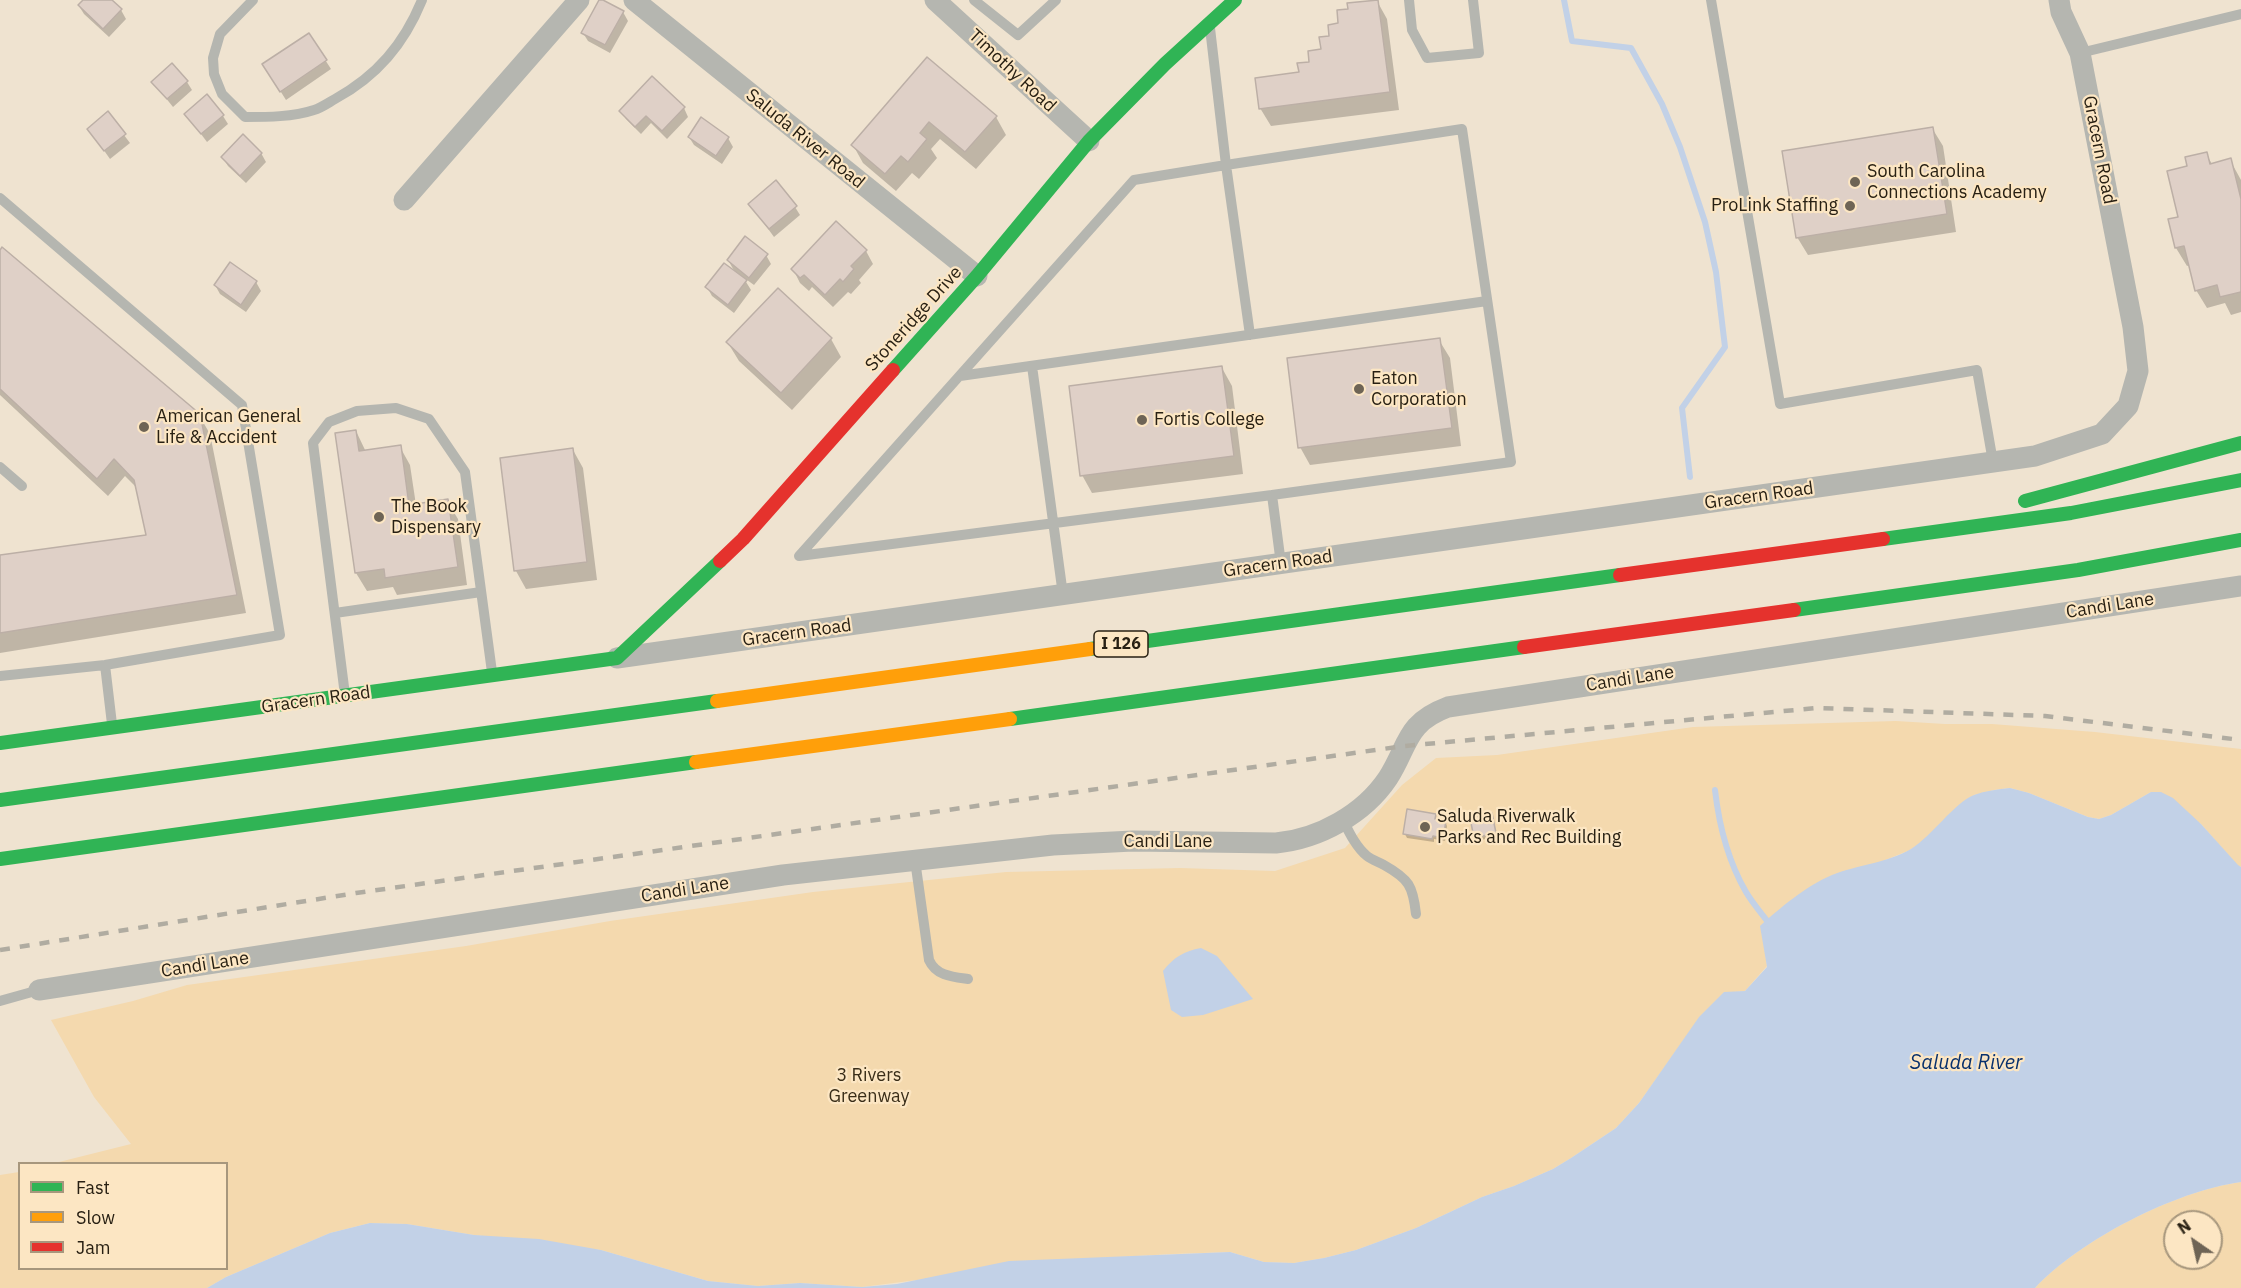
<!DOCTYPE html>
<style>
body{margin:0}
#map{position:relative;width:2241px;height:1288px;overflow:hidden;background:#efe3d0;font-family:"IBM Plex Sans",sans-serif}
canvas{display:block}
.legend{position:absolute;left:18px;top:1162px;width:210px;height:108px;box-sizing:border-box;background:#fce6c3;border:2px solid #a7977d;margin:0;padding:8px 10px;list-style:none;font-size:18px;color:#282013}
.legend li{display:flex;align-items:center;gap:12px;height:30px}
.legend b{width:30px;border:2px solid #a7977d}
.north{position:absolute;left:2163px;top:1210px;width:60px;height:60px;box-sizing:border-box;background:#fce6c3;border:2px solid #a7977d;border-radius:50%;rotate:326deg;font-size:16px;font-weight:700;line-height:24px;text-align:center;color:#282013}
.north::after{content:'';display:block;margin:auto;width:21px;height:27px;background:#6e6455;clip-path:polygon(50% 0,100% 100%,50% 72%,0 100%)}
</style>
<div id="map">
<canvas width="2241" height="1288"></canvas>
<ul class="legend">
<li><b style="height:8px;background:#30b455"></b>Fast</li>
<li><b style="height:8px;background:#ff9f0a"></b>Slow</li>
<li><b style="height:8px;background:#e5322d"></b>Jam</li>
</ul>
<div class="north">N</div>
</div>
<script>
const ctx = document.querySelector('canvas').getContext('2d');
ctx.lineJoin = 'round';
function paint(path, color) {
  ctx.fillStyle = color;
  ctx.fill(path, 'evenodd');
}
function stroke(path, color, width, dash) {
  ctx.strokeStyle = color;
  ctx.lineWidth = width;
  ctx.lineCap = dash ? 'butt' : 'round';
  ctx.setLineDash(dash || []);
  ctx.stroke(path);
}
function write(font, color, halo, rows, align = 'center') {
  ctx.font = font + ' "IBM Plex Sans",sans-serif';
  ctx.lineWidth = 4.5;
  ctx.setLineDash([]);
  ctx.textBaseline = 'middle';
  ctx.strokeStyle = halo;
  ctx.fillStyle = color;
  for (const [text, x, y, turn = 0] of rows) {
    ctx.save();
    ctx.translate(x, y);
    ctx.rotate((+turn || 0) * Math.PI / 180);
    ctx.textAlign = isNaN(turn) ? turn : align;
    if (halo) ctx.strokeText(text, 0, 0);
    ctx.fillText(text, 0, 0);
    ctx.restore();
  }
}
const green = new Path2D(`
 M1896,721L1945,724H1992L2095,732L2241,749V867L2238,866L2201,824L2151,792L2111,815L2099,819L2088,817L2029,793L2010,788L1994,790L1974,795L1963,802L1924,841L1908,851L1800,894L1761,926L1767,966L1745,991L1724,993L1700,1017L1639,1103L1616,1128L1571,1158L1553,1169L1514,1186L1482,1197L1416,1228L1356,1250L1324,1258L1294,1263L1264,1262L1230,1252L1172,1254L1084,1259L862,1287L800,1283L758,1286L708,1281L601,1250L474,1235L407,1224L370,1223L330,1233L226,1277L207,1288H0V1175L19,1172L20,1268H226V1164L55,1163L131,1144L94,1097L51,1020L133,1001L187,985L466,946L610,921L813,892L1006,872L1180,868L1275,871L1345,848L1402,785L1436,758L1497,755L1693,727Z
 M2241,1182V1288H2035C2080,1240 2175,1191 2241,1182ZM2175,1222H2211V1258H2175Z`);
const water = new Path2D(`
 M2010,788L2029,793L2088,817L2099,819L2111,815L2151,792H2161L2173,798L2201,824L2238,865L2241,867V1182C2175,1191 2080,1240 2035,1288H207L226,1277L330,1233L370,1223L407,1224L474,1235L539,1239L601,1250L708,1281L758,1286L800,1283L862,1287L897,1284L1009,1261L1230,1252L1264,1262L1294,1263L1324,1258L1356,1250L1416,1228L1482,1197L1514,1186L1553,1169L1571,1158L1616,1128L1639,1103L1699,1017L1724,992L1745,991L1767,967L1760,926C1780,908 1806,886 1832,875C1857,865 1887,863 1911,849C1932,836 1954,803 1974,795C1985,791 1998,789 2010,788Z
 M1201,948L1217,956L1253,999L1203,1015L1182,1017L1171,1010L1163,971C1174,957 1184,951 1201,948Z`);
const shadow = new Path2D(`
 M85,0H109L121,10L126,19L109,37L84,14L79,6Z
 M1377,1L1387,19L1399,110L1271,126L1260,108L1311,63L1323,50L1340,25Z
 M623,12L628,21L610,53L588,41L583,33Z
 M309,35L331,69L286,100L269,73Z
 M927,59L996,117L1006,135L976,169L940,139L931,149L937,158L919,179L912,173L896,191L863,163L853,145Z
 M153,82H187L192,90L173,107Z
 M684,108L688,117L667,139L651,123L641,134L626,119L621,111Z
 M108,114L130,143L110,159L89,129Z
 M186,114L223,116L228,124L207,142Z
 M701,120L728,138L733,147L722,164L694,145L689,137Z
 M1932,128L1943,146L1956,232L1808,255L1797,237Z
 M261,153L266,162L246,183L228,166L223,158Z
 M2206,154L2212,164L2230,160L2241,180V312L2231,315L2225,303L2207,308L2196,290L2190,265L2187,266L2176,248L2170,220L2180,218L2189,167Z
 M750,204L795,207L800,215L774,237Z
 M866,251L873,264L859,280L861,283L851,294L848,292L833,307L812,287L809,291L800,283L793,269Z
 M0,252L199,415L210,434L246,613L0,653V557L148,537L138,489L125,476L108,496L0,395Z
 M766,255L771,264L754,285L743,277L751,290L734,313L712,296L707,287L736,274L728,260Z
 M230,264L256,282L261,291L246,312L220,294L215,285Z
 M831,339L841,357L792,410L739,361L728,343Z
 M1439,340L1450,358L1461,446L1310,465L1300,447Z
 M1222,368L1232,386L1243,474L1092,493L1082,475Z
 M356,431L366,452L400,447L410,465L416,505L447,501L458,519L467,585L397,595L393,587L367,591L356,573Z
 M573,450L583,468L597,580L526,589L516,571L502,459Z
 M1435,815L1437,821L1445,822L1447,826L1445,841L1434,839V842L1407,838L1405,834Z
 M1493,818L1497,836L1478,841L1476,837Z`);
const stream = new Path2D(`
 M1564,0L1572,41L1631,48L1662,104L1680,147L1705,222L1716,272L1725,347L1682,408L1690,477
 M1715,790C1719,825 1728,861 1746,892C1753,904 1763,915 1771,926`);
const building = new Path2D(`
 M83,0H112L122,9L103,29L78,5Z
 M599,0H603L624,11L605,45L581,33Z
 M1378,0L1390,92L1259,109L1255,78L1299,72L1297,63L1309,62L1308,51L1321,49L1319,37L1329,36L1328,25L1338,23L1337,10L1348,9L1347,3Z
 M309,33L327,60L280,92L262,64Z
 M927,57L997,116L965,152L929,122L920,133L927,139L908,162L901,156L885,174L851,145Z
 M172,63L188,81L167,99L151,82Z
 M652,76L685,107L662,131L646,116L635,127L619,111Z
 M207,94L224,115L201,134L184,114Z
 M108,111L126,134L104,151L87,129Z
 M701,117L729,137L716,156L688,137Z
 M1933,127L1947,214L1796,238L1782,151Z
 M243,134L262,153L240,176L221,157Z
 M2207,152L2210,164L2231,158L2241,199V292L2220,297L2217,285L2195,291L2184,246L2175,248L2168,219L2178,217L2167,171L2187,166L2185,157Z
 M776,180L797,206L769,229L748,204Z
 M836,221L867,250L851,266L854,269L843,282L840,279L825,295L804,275L800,278L791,269Z
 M745,236L768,254L749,278L727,260Z
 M2,247L200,414L237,595L0,633V555L146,535L134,480L114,459L97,479L0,389V250Z
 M230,262L257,281L241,305L214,285Z
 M724,263L747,280L728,305L705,287Z
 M778,288L832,338L781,393L726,342Z
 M1440,338L1452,428L1298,448L1287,358Z
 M1222,366L1234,456L1080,476L1069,386Z
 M356,430L359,451L401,445L409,505L448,499L458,567L385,578L384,569L355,573L335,433Z
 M573,448L587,562L514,571L500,458Z
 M1407,809L1436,814L1435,819L1446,821L1443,838L1433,836L1432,839L1403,834Z
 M1492,813L1496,833L1474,838L1470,818Z`);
const lane = new Path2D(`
 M253,0L220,34L213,58L214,74L222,94L245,117C267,117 293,117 314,110C321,108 328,103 335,99C377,76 404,44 422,0
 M974,0L1018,35L1056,0
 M1409,0L1412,30L1427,58L1479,53L1473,0
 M1711,0L1780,404L1977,370L1993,462
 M1210,28L1226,165L1134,180L799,556L1272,495L1281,564
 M2080,53L2241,14
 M0,198L242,405L280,635L105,665L0,676
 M1250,335L1226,165L1462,129L1511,462L1272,495
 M1032,366L1063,595
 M960,376L1487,301
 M0,467L22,486
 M335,613L481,592
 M105,665L112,724
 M345,695L313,443L329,422L357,411L396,408L429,419L465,472L492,672
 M1343,820C1349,832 1356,847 1367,856C1372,860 1379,862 1384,865C1409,879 1413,886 1416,914
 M915,860L929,960C936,976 953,977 968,979
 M0,1001L39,990`);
const street = new Path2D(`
 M634,0L977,276
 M935,0L1089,141
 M404,200L579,0
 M617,658L2035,456L2102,434L2128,406L2138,371L2133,327L2080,53L2061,12L2059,0
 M39,990L783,875L1053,845L1133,841L1276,843C1319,839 1364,814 1388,778C1409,745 1405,723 1448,707L2241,586`);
const fast = new Path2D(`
 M893,370L977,276L1089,141L1165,64L1235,0
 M2025,501L2241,443
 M1883,539L2071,513L2241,480
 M1794,610L2078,570L2241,540
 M1090,649L1620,575
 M1010,719L1524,647
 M0,743L617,658L720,561
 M0,800L717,701
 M0,859L696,762`);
const slow = new Path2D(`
 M717,701L1090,649
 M696,762L1010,719`);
const jam = new Path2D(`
 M720,561L743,539L893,370
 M1620,575L1883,539
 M1524,647L1794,610`);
const rail = new Path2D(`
 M0,950L356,893L1404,746L1817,708L2045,716L2241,740`);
const markers = [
 [1855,182,6,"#6e6455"],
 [1850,206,6,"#6e6455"],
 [1359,389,6,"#6e6455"],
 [1142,420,6,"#6e6455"],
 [144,427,6,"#6e6455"],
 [379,517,6,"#6e6455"],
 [1425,827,6,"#6e6455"]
];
const shields = [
 [1121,644,54]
];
const shieldNames = [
 ["I 126",1121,644]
];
const streetNames = [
 ["Timothy Road",1012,71,43],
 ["Saluda River Road",805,139,39],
 ["Gracern Road",2099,150,79],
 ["Stoneridge Drive",914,319,-48],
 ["Gracern Road",1759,496,-8],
 ["Gracern Road",1278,564,-8],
 ["Candi Lane",2110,606,-9],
 ["Gracern Road",797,633,-8],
 ["Candi Lane",1630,679,-9],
 ["Gracern Road",316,700,-8],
 ["Candi Lane",1168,842],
 ["Candi Lane",685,890,-9],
 ["Candi Lane",205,965,-9]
];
const poiNames = [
 ["South Carolina",1867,172],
 ["Connections Academy",1867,193],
 ["ProLink Staffing",1838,206,"right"],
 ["Eaton",1371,379],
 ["Corporation",1371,400],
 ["American General",156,417],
 ["Life & Accident",156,438],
 ["Fortis College",1154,420],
 ["The Book",391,507],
 ["Dispensary",391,528],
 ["Saluda Riverwalk",1437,817],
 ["Parks and Rec Building",1437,838]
];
const parkNames = [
 ["3 Rivers",869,1076],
 ["Greenway",869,1097]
];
const waterNames = [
 ["Saluda River",1966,1063]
];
paint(green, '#f4d9ae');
paint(water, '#c2d1e7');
paint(shadow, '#0003');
stroke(stream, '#c2d1e7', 6);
paint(building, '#dfd0c7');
stroke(building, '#bcafa6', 1.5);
stroke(lane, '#b5b6b0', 10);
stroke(street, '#b5b6b0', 21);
stroke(fast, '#30b455', 14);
stroke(slow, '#ff9f0a', 14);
stroke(jam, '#e5322d', 14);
stroke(rail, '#b0aca1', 4.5, [10, 10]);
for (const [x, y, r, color] of markers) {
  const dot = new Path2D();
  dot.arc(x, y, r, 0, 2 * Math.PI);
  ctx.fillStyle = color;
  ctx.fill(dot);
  stroke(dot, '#fce6c3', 2);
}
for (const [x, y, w] of shields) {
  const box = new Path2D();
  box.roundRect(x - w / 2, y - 13, w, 26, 4.5);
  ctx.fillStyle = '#fce6c3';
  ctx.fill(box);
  stroke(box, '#282013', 1.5);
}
write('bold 16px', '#282013', null, shieldNames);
write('18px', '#282013', '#fce6c3', streetNames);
write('18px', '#282013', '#fce6c3', poiNames, 'left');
write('18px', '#392d18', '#fce6c3', parkNames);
write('italic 20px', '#09316d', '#fce6c3', waterNames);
</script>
